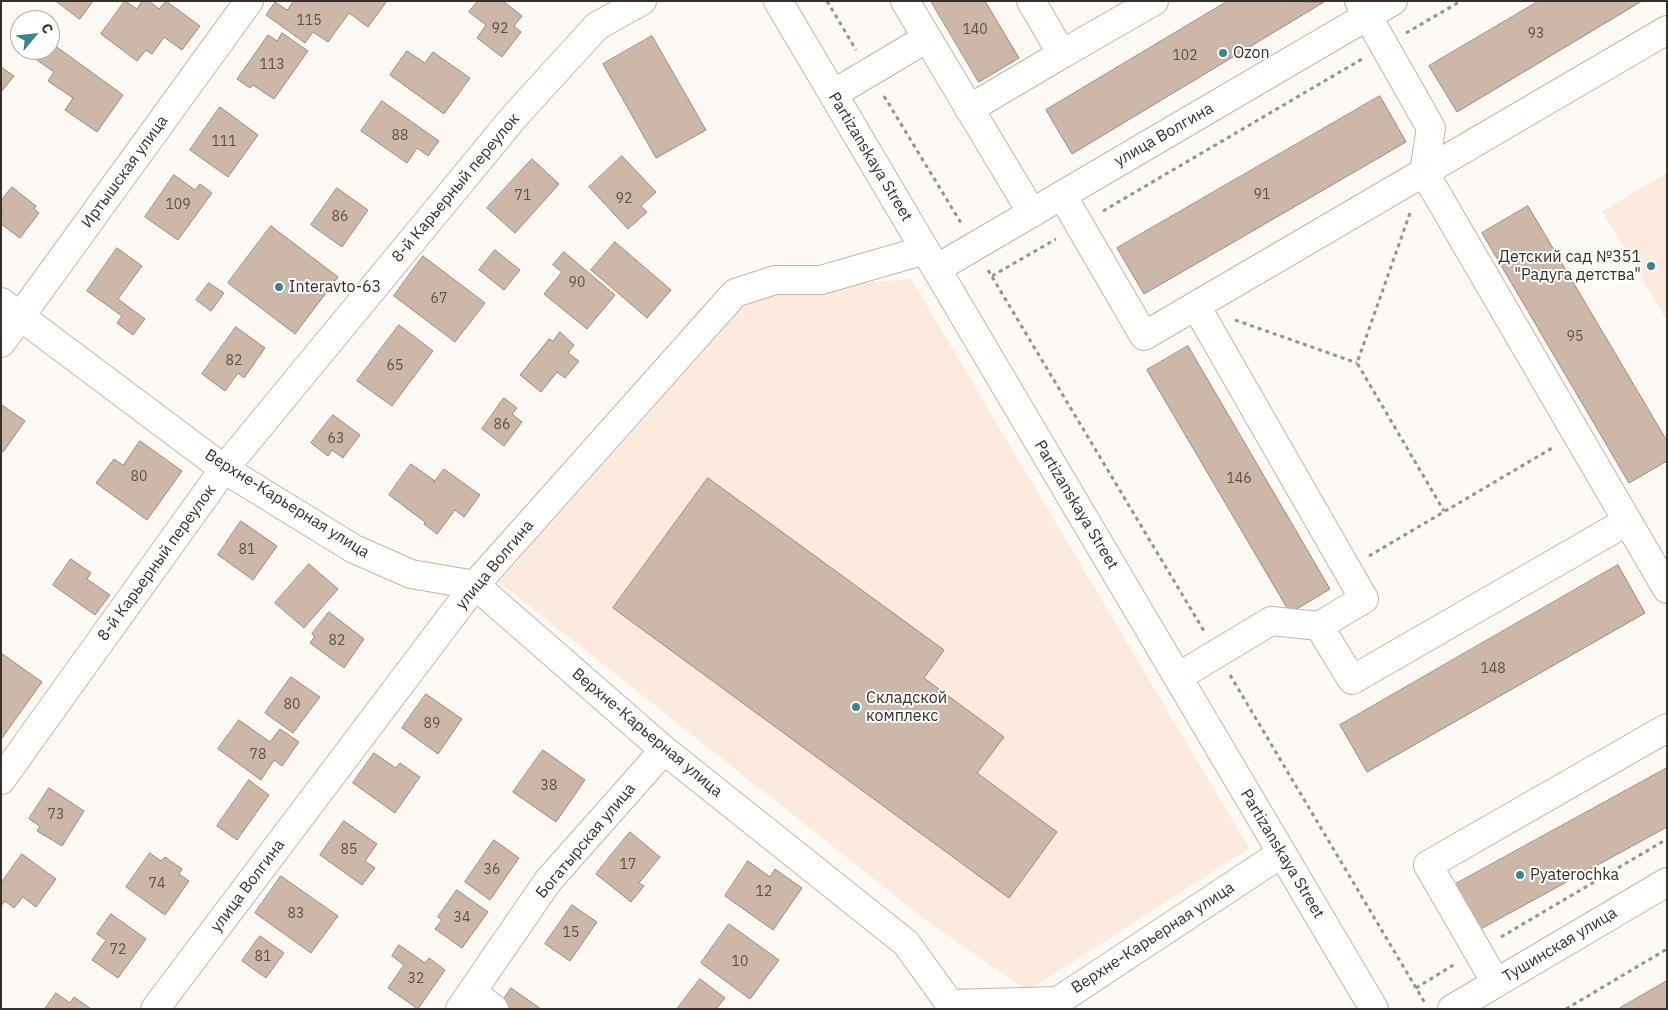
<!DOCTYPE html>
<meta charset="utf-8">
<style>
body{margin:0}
#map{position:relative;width:1668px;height:1010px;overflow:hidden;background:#fdf9f5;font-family:"IBM Plex Sans",sans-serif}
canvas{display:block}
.frame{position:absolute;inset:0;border:2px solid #372f29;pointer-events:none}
.north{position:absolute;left:10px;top:10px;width:50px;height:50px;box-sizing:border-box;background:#fff;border:1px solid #afaca9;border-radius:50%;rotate:62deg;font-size:14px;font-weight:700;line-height:20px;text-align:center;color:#372f29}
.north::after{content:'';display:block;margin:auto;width:18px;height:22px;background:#3e848e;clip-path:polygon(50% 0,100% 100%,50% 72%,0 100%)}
</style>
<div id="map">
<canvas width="1668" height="1010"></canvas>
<div class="frame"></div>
<div class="north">С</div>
</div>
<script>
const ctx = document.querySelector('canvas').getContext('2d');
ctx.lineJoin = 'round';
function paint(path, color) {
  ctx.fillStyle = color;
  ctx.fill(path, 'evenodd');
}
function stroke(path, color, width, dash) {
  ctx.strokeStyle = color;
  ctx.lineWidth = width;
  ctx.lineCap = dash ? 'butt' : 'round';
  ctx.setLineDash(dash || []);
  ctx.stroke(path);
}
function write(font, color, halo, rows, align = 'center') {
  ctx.font = font + ' "IBM Plex Sans",sans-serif';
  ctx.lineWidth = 4;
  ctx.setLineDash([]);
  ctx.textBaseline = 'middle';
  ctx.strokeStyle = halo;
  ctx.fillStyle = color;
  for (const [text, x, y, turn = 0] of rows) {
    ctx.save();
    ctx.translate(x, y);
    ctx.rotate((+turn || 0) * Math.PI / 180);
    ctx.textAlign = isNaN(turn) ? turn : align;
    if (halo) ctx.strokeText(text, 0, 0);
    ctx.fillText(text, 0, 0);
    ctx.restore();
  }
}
const built = new Path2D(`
 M1667,173V321L1602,211Z
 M911,279L1249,848L1028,991L927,921L499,582L743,307L779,290Z`);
const building = new Path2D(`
 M56,1H93L80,19Z
 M125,1L137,9L142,1H149L159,9L166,1L200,26L182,50L164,37L152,54L146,50L137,61L101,34Z
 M294,1H387L368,27L349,13L328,42L313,32L305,43L266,15L275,2L287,10Z
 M478,1H503L522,16L514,26L521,32L502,57L477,38L486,25L469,12Z
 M931,1H985L1019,58L979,82Z
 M1228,1L1324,2L1072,154L1046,110Z
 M1539,1H1642L1457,112L1429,66Z
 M282,33L308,51L274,99L253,85L250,88L237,79L268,35L277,41Z
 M652,36L706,130L656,158L603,64Z
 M50,42L123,95L97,132L65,110L73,98L48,81L54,72L34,58L40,50H50Z
 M407,51L425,63L433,52L470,78L444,114L390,75Z
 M1,67L14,76L1,92Z
 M1380,96L1406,142L1144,294L1117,248Z
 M382,101L439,141L428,156L417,148L407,163L361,131Z
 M220,107L258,135L228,177L190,150Z
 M622,156L656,192L641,206L647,212L628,229L589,187Z
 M532,159L559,184L515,233L487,208Z
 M174,175L195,190L200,184L212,193L178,240L145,217Z
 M12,187L36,206L34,209L39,213L20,238L1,224V217L4,213L1,211V201Z
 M337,188L368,210L342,247L311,225Z
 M1528,206L1667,441V461L1629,483L1482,233Z
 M271,226L338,277L295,334L228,283Z
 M615,242L671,290L647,318L591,270Z
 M117,248L142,266L118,299L145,319L133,335L117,323L122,316L87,291Z
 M495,250L520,270L504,290L479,270Z
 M564,252L615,295L587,329L544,294L562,272L553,265Z
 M423,256L485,303L455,342L394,296Z
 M209,283L224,293L211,311L196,300Z
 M399,325L433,351L392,406L357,381Z
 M236,327L265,348L244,378L238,373L225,391L202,374Z
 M560,332L574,345L568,353L579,361L565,378L557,372L541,392L520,375L549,339L553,341Z
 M1188,346L1330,589L1290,613L1147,370Z
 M504,398L517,408L512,414L522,422L504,446L482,429Z
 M2,405L25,421L3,452L1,451Z
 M333,415L360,435L343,458L332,450L328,456L311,443Z
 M140,441L182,471L147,520L96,483L114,459L123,465Z
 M411,464L435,481L433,483L444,469L480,495L464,517L455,510L437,534L424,524L425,522L389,495Z
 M708,478L944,650L924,678L1004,737L977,773L1057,832L1009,898L613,608Z
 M241,521L277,546L253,580L218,555Z
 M71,559L91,573L87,579L110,595L95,615L53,585Z
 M309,564L338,589L304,628L275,603Z
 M1618,565L1645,613L1367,772L1340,725Z
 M329,612L364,639L344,668L310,643L315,636L312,634Z
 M1,653L42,682L2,738H1Z
 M291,677L320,697L293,733L265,713Z
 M426,694L462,719L438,754L402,728Z
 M239,720L270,742L280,729L299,742L282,766L274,760L261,780L218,749Z
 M543,750L585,780L556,822L513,792Z
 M374,753L396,768L400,763L420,777L395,813L353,783Z
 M1667,768V827L1477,931L1452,886Z
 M249,780L269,795L237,840L217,826Z
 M49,788L84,811L62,846L37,831L40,826L29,819Z
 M344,821L377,844L365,861L375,868L362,885L320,855Z
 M630,832L660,857L639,883L644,886L631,902L596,874Z
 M494,840L519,858L490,900L465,882Z
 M150,853L161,861L165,857L182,869L179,874L189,881L165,915L126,887Z
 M22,854L56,879L36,907L23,897L14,908L5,901L1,906V883Z
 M748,861L770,877L775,869L802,888L773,930L725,896Z
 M281,876L338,916L311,953L255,913Z
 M457,890L488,912L462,948L435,929L442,920L438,917Z
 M572,905L597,922L570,961L545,944Z
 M111,914L146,939L118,978L92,960L106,940L97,934Z
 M729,924L779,960L750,999L701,963Z
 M260,936L284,953L266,978L242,961Z
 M399,945L425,963L429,958L445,970L418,1009L388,988L404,965L392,956Z
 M700,979L725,998L716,1009H677Z
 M1667,981V1009H1620V1008Z
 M511,988L541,1009H506L500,1005Z
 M56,993L70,1003L74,997L91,1009H45Z`);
const path = new Path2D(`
 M827,1L856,50
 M1406,33L1461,1
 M884,96L961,223
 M1103,211L1362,59
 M1410,213L1357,363L1444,511
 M988,270L1204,631
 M992,276L1056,239
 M1235,320L1357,363
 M1369,556L1554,447
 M1230,675L1425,1003
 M1501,937L1667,839
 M1416,988L1455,964
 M1566,1009L1667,949`);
const minor = new Path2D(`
 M778,1L1374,1009
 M905,1L1032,213
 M1031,1L1062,54L1154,1
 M1359,1L1431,128L1424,172L1667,589
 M833,94L927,38
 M969,109L1062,54
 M1062,195L1144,336L1667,30
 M936,269L1393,1
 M1,302L224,469L354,549L411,574L475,585L664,750L906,943L950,1004
 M1196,306L1364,599L1319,626L1352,680L1626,522
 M1,343L249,1
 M1178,677L1271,621L1319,626
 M1,780L224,469L514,117L597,26L642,1
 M1496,983L1428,865L1667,728
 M472,992L494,1009
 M950,1004L1058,1001L1282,853
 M155,1009L475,585L735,293L775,280H821L925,250
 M460,1009L548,881L664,750
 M1452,1009L1667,882`);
const markers = [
 [1223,53,5,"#3e848e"],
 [1651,266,5,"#3e848e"],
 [279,287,5,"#3e848e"],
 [856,707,5,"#3e848e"],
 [1520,875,5,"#3e848e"]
];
const numberNames = [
 ["115",309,21],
 ["92",500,29],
 ["140",975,30],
 ["93",1536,34],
 ["102",1185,56],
 ["113",272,65],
 ["88",400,136],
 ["111",224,142],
 ["91",1262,195],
 ["71",523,196],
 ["92",624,199],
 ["109",178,205],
 ["86",340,217],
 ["90",577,283],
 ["67",439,299],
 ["95",1575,337],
 ["82",234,361],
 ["65",395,366],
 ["86",502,425],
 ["63",336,439],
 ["80",139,477],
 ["146",1239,479],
 ["81",247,550],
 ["82",337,641],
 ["148",1493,669],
 ["80",292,705],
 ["89",432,724],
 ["78",258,755],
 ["38",549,786],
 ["73",56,815],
 ["85",349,850],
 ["17",628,865],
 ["36",492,870],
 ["74",157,884],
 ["12",764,892],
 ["83",296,914],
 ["34",462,918],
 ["15",571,933],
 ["72",118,950],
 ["81",263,957],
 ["10",740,962],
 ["32",416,979]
];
const poiNames = [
 ["Ozon",1233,53],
 ["Детский сад №351",1641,257,"right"],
 ["\"Радуга детства\"",1641,275,"right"],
 ["Interavto-63",289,287],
 ["Складской",866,698],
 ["комплекс",866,716],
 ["Pyaterochka",1530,875]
];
const streetNames = [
 ["улица Волгина",1164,135,-30],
 ["Partizanskaya Street",870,157,59],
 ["Иртышская улица",125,172,-54],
 ["8-й Карьерный переулок",456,188,-50],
 ["Верхне-Карьерная улица",287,504,32],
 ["Partizanskaya Street",1076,505,59],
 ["8-й Карьерный переулок",157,563,-54],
 ["улица Волгина",495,565,-50],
 ["Верхне-Карьерная улица",647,733,40],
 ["Богатырская улица",586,841,-50],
 ["Partizanskaya Street",1282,854,59],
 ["улица Волгина",248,886,-53],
 ["Верхне-Карьерная улица",1153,938,-33],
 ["Тушинская улица",1560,945,-31]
];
paint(built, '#fbeadd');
paint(building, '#ccb7a8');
stroke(building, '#9e8a7c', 1);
stroke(minor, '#c8b3a4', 30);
stroke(path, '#98928d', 3, [4, 4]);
stroke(minor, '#fff', 28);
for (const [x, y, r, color] of markers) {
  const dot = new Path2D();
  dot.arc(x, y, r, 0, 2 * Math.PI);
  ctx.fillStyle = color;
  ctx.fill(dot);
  stroke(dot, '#fff', 2);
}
write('14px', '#5c5149', null, numberNames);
write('16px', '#372f29', '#fff', poiNames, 'left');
write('16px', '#372f29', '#fff', streetNames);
</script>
